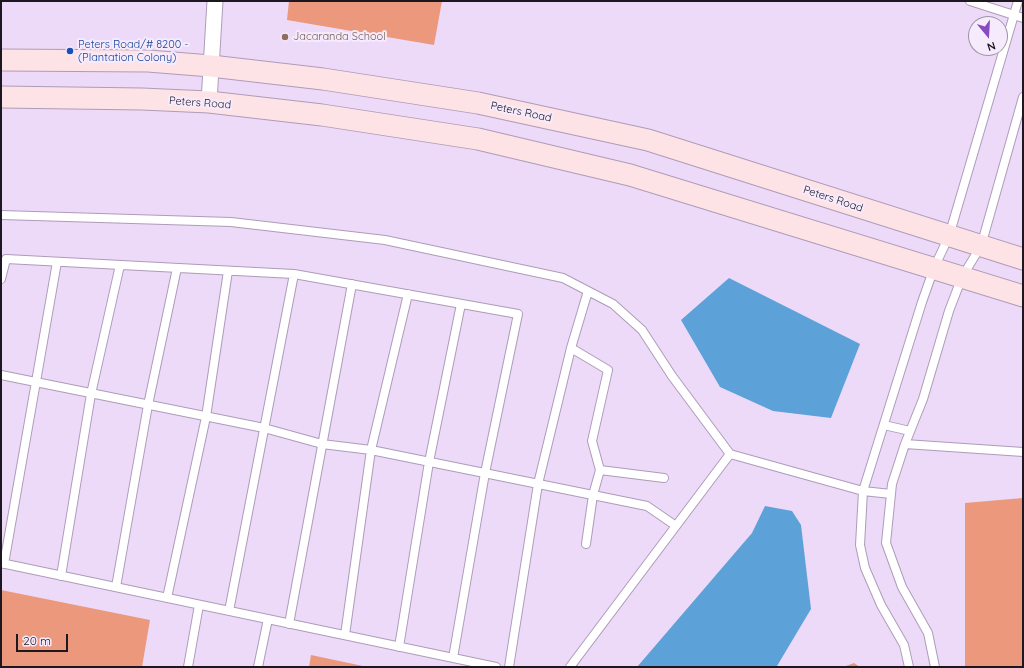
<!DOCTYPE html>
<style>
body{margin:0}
#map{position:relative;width:1024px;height:668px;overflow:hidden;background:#eddaf9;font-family:Quicksand,sans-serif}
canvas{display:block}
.frame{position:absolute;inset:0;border:2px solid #1d1721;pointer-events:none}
.north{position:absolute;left:968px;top:16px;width:40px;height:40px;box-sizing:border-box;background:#f6ebfd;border:1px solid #9f96a5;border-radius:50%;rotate:162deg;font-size:11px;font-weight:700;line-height:16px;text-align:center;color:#1d1721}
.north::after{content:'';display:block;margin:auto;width:14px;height:18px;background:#864bc1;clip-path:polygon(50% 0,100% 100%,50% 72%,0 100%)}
.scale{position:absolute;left:16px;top:634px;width:52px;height:18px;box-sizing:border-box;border:2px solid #1d1721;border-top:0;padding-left:5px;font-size:12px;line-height:14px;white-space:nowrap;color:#1d1721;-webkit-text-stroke:3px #f6ebfd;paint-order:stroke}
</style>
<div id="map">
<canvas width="1024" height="668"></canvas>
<div class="frame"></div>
<div class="north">N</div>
<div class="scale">20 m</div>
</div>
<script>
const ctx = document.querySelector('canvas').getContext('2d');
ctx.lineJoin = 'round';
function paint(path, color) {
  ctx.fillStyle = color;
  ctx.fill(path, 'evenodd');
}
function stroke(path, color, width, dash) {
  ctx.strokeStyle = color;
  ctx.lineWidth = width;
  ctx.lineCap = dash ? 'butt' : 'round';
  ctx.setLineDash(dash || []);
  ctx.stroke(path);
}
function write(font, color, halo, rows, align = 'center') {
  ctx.font = font + ' Quicksand,sans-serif';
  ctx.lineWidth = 4;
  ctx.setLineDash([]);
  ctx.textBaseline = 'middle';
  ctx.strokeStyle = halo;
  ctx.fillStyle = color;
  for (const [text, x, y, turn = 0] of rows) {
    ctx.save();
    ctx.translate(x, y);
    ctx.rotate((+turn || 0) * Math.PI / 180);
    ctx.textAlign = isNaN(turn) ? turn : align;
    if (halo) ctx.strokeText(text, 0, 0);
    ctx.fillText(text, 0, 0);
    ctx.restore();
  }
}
const water = new Path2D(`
 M729,278L860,344L831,418L773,411L720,387L681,320Z
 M765,506L792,511L801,525L811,609L777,666L637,667L752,533Z`);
const building = new Path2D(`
 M289,1H442L434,45L287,20Z
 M1023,498V667H965V503Z
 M1,590L150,620L142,667H1Z
 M311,655L363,666V667H309Z
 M854,663L860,667H843Z`);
const lane = new Path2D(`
 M970,1L1023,18
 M1,215L231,222L385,240L563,278L613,304L642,330L672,376L730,454L863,491L891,494
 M1,279L6,259L294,274L518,314L485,473L453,658
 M571,348L608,370L592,441L600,470L593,495L586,544
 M1,375L264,428L322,444L371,450L647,506L676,526
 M884,425L910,431
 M905,444L1023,452
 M600,470L664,478
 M1,563L496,667
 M4,564L57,262
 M61,576L91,394L120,265
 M116,587L148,405L177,268
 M167,598L206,417L228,271
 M229,611L294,274
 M289,624L352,284
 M345,635L371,450L408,294
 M399,647L429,462L461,304
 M188,667L199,605
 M258,667L268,619
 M509,667L538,484L571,348L588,291
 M570,667L730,454
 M909,667L904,645L881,605L865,568L860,545L863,491L922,302L934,268L949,236L1018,1
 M935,667L928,633L902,587L886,543L892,484L905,444L923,399L949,311L962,277L981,246L1023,97`);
const street = new Path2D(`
 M209,102L215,1`);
const secondary = new Path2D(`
 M1,60L148,61L211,66L323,79L478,103L648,140L1023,259
 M1,97L142,99L209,102L322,115L478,139L630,175L1023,296`);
const markers = [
 [285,37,4,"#8d6e63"],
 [70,51,4,"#1a4fb4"]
];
const educationNames = [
 ["Jacaranda School",293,37]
];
const transitNames = [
 ["Peters Road/# 8200 -",78,45],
 ["(Plantation Colony)",78,58]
];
const streetNames = [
 ["Peters Road",200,103,4],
 ["Peters Road",521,112,12],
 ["Peters Road",833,199,18]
];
paint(water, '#5ca1d8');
paint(building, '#eb987c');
stroke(lane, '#ad9cb8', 10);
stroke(street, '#ad9cb8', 17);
stroke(secondary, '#ad9cb8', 23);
stroke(lane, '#fff', 8);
stroke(street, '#fff', 15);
stroke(secondary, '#fee3e6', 21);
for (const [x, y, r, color] of markers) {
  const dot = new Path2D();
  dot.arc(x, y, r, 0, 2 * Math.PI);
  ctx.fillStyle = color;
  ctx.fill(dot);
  stroke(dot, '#f6ebfd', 1.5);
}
write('11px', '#785e54', '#f6ebfd', educationNames, 'left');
write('11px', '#164399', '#f6ebfd', transitNames, 'left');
write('11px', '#1d1721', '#f6ebfd', streetNames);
</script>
